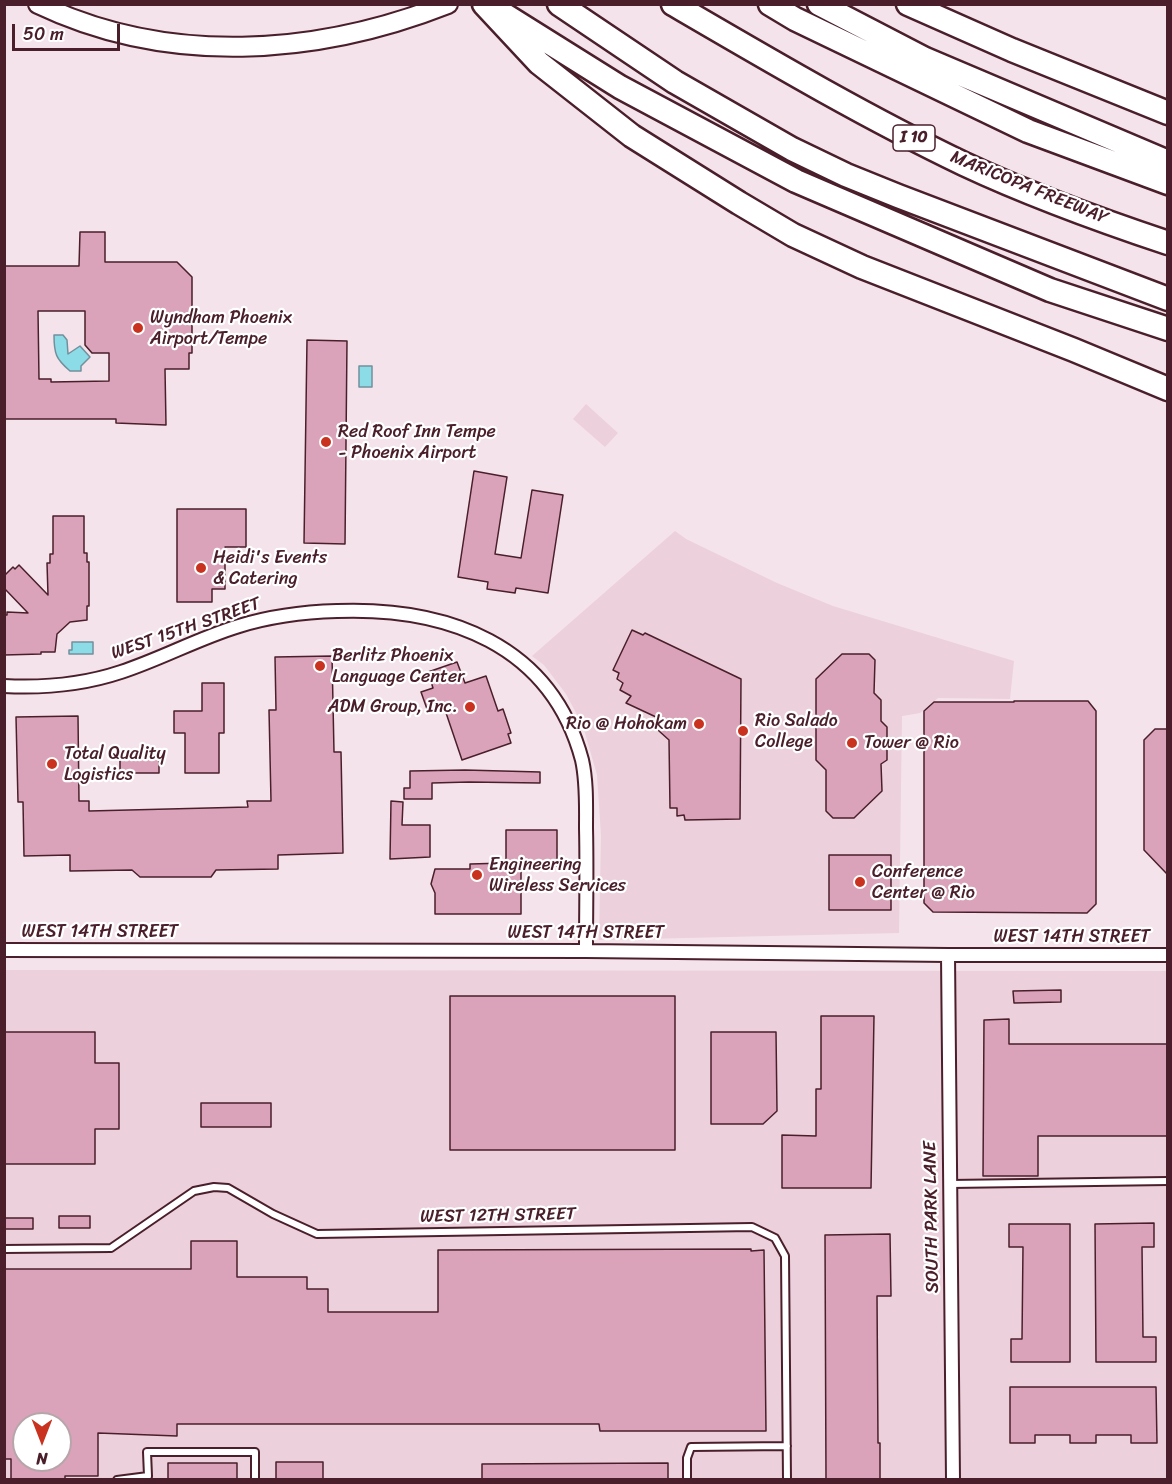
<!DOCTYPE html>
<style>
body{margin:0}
#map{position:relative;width:1172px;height:1484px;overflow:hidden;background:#f4e3ea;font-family:Sriracha,sans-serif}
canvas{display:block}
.frame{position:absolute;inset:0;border:6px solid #4a1f2b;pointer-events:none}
.north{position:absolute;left:12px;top:1412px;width:60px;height:60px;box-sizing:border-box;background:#fff;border:2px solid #b7a5aa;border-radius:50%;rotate:180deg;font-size:16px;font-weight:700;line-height:24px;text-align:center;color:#4a1f2b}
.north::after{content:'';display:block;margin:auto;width:21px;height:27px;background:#c8321e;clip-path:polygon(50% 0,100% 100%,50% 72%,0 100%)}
.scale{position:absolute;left:12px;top:24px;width:108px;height:27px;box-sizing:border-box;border:3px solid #4a1f2b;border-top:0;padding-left:8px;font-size:18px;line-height:21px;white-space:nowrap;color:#4a1f2b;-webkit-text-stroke:4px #fff;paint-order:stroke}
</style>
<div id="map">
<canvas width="1172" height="1484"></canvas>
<div class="frame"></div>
<div class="north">N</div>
<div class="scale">50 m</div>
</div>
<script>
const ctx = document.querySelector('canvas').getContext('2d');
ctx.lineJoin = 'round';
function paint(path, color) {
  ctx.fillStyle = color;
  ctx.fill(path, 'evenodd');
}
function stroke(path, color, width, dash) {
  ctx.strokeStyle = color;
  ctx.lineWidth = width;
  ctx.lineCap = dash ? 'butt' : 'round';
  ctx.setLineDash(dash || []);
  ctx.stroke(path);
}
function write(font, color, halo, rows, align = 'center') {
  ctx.font = font + ' Sriracha,sans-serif';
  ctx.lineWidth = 4.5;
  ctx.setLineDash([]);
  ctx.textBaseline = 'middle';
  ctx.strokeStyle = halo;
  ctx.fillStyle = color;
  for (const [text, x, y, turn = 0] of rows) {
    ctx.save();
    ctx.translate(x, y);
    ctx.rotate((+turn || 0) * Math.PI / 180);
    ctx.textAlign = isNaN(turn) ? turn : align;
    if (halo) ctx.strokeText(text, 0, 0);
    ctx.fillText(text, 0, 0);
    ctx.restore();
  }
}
const built = new Path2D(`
 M586,404L618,433L605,447L573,419Z
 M675,531L686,539L777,583L833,606L1014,661L1010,699L938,698L920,713L902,716L899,933L599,940L601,836L597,775L583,726L566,694L544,665L532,656Z
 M4,970L1167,971V1479H5ZM24,1424H60V1460H24Z`);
const water = new Path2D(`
 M54,335H63L67,340L68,354L80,346L90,357L81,366V371H70C56,359 54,354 54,335Z
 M359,366H372V387H359Z
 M72,642H93V654H69V650H72Z`);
const building = new Path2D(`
 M80,232H105V262H177L192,277V353H189V369H165L166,425L116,423V419H4V266H79ZM38,311H85V345L92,353H109V381L51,382V379H39Z
 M307,340L347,341L345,544L304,543Z
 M474,471L507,477L495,554L521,558L532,490L563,495L548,593L516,588L515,593L487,589L488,582L458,577Z
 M177,509H246V547H225V589H212V602H177Z
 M53,516H84V553H87V562H89V606H87V620L70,622L57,634L55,652H41V654L4,655V615H7V612L28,613L4,588V576L13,567L15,569L19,565L48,595L47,563H50V554H53Z
 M632,630L643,635L645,633L741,679L740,819L685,820L684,815L677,816V808H670L669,740L659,731L656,717L626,703L631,696L620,690L623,683L617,679L619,673L613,670Z
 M842,654H869L875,660L874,693L881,700V721L887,727V760L881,764L882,791L854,818H833L826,811V770L816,760V679Z
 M332,656L334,752H341L343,853L278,855V869L216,870L211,877H140L132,870L70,871V855L24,856L23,802H18L16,717L78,716L79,801H89V811L248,807L247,801H271L269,710H276L275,657Z
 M457,662L465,683L486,676L498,711L503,709L511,733L508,734L511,743L462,760L443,704L427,709L421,692L433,688L428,672Z
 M202,683H224V733H219V773H185V733H174V711H202Z
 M1014,701H1088L1096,711V904L1087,913L933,912L924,903V711L934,702H1014Z
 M1155,729H1167V874L1144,850V740Z
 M120,751H159V773H120Z
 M465,770L540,772V783L469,782L432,783V799H404V788H410V771Z
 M391,801L403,802L402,825H430V857L390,859Z
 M506,830H557V866H521V914H435V893L431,884L435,869H470V864L506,863Z
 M829,855H891V910H829Z
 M1061,990V1002L1014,1003L1013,991Z
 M450,996H675V1150H450Z
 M821,1016H874L871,1188H782V1135L816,1136V1089H821Z
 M1009,1019V1044H1167V1136H1038V1176H983L984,1020Z
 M4,1032H95V1063H119V1129H95V1164H4Z
 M711,1032H776L777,1111L763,1124H711Z
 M201,1103H271V1127H201Z
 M59,1216H90V1228H59Z
 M4,1218H33V1229H4Z
 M1154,1223V1247H1142L1143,1337H1156V1362H1096L1095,1224Z
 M1009,1224H1070V1362H1011V1339H1022L1023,1247H1009Z
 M890,1234L891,1296H877L878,1443H880V1479H826L825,1235Z
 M191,1241H237V1277H307V1289H328V1312H438V1250L751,1249V1251L764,1250L766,1431H600L599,1424H177V1436L98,1433V1476H65V1479H11V1459H4V1269H191ZM24,1424H60V1460H24Z
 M1010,1387H1156L1157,1443H1131V1435H1096V1443H1070V1435H1035V1443H1010Z
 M276,1462H323V1479H276Z
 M168,1463H237V1479H168Z
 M668,1463V1479H482V1464Z`);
const service = new Path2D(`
 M950,1184L1168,1181
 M4,1249L111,1248L194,1191L214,1187L228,1188L273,1214L317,1234L752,1227L775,1238L785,1256L787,1480
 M117,1480L148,1476L147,1452H255V1480
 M687,1480V1458L691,1447L787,1446`);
const minor = new Path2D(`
 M4,686C42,688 85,684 121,672C161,659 199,638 239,626C271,616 304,612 337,611C447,607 551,644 582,760C587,782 586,806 586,828C587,869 586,910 586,951
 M4,950L586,951L948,955H1168
 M948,955L953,1480`);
const secondary = new Path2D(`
 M38,4C168,66 316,56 448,4`);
const motorway = new Path2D(`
 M484,4L539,63L632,136L739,203L793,235L862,267L1074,350L1168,389
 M559,4L675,82L792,149L846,175L898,196L1168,299
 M673,4C769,60 864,116 964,164C1030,195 1099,220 1168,243
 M770,4L795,19L1028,131L1168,183
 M819,4L925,59L1168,162
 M908,4L1012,50L1168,113
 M505,15L620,87L796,181L1050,290L1168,329`);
const markers = [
 [138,328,6,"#c8321e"],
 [326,442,6,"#c8321e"],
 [201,568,6,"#c8321e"],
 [320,666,6,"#c8321e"],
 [470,707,6,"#c8321e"],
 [699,724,6,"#c8321e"],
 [743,731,6,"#c8321e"],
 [852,743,6,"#c8321e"],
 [52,764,6,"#c8321e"],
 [477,875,6,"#c8321e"],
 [860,882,6,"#c8321e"]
];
const shields = [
 [914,138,42]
];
const shieldNames = [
 ["I 10",914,138]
];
const streetNames = [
 ["MARICOPA FREEWAY",1029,188,22],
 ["WEST 15TH STREET",186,629,-19],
 ["WEST 14TH STREET",100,932],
 ["WEST 14TH STREET",586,933],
 ["WEST 14TH STREET",1072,937],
 ["WEST 12TH STREET",498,1216,-1],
 ["SOUTH PARK LANE",932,1217,-91]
];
const poiNames = [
 ["Wyndham Phoenix",150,318],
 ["Airport/Tempe",150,339],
 ["Red Roof Inn Tempe",338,432],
 ["- Phoenix Airport",338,453],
 ["Heidi's Events",213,558],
 ["& Catering",213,579],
 ["Berlitz Phoenix",332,656],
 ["Language Center",332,677],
 ["ADM Group, Inc.",458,707,"right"],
 ["Rio Salado",755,721],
 ["College",755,742],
 ["Rio @ Hohokam",687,724,"right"],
 ["Tower @ Rio",864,743],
 ["Total Quality",64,754],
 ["Logistics",64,775],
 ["Engineering",489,865],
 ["Wireless Services",489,886],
 ["Conference",872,872],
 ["Center @ Rio",872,893]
];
paint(built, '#ecd0db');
paint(water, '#8cdce8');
stroke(water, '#72909c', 1.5);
paint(building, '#daa3b9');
stroke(building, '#4a1f2b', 1.5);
stroke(service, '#4a1f2b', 10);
stroke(minor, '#4a1f2b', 16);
stroke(secondary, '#4a1f2b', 22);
stroke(motorway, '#4a1f2b', 27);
stroke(service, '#fff', 6);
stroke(minor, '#fff', 12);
stroke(secondary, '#fff', 18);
stroke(motorway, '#fff', 22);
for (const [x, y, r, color] of markers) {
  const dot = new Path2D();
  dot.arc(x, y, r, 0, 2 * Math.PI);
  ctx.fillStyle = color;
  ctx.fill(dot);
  stroke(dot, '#fff', 2);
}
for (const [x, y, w] of shields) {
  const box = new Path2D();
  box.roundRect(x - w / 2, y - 13, w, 26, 4.5);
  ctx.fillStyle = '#fff';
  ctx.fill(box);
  stroke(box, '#4a1f2b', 1.5);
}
write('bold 16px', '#4a1f2b', null, shieldNames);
write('18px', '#4a1f2b', '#fff', streetNames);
write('18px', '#4a1f2b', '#fff', poiNames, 'left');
</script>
